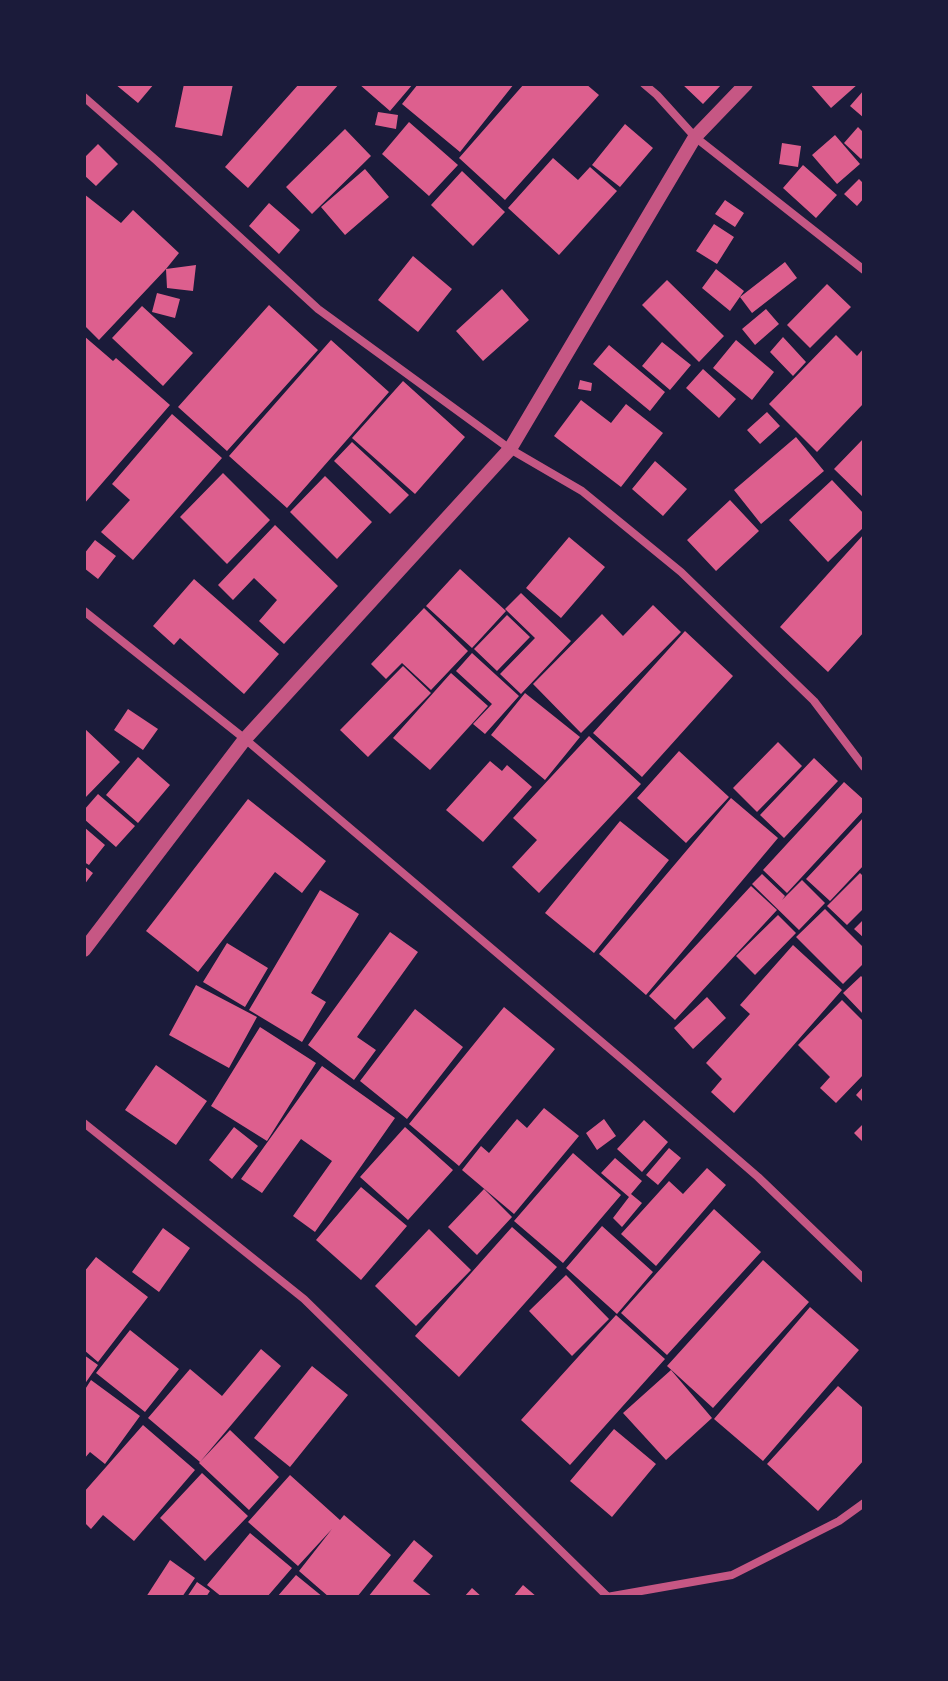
<!DOCTYPE html>
<style>
body{margin:0}
#map{position:relative;width:948px;height:1681px;overflow:hidden;background:#1b1b3a;font-family:Ubuntu,sans-serif}
canvas{display:block}
.frame{position:absolute;inset:0;border:86px solid #1b1b3a;pointer-events:none}
</style>
<div id="map">
<canvas width="948" height="1681"></canvas>
<div class="frame"></div>
</div>
<script>
const ctx = document.querySelector('canvas').getContext('2d');
ctx.lineJoin = 'round';
function paint(path, color) {
  ctx.fillStyle = color;
  ctx.fill(path, 'evenodd');
}
function stroke(path, color, width, dash) {
  ctx.strokeStyle = color;
  ctx.lineWidth = width;
  ctx.lineCap = dash ? 'butt' : 'round';
  ctx.setLineDash(dash || []);
  ctx.stroke(path);
}
const building = new Path2D(`
 M115,84H154L138,103Z
 M184,84H233L222,136L175,127Z
 M299,84H339L248,188L225,167Z
 M359,84H413L390,111Z
 M418,84H514L460,152L402,104Z
 M524,84H586L599,95L505,200L459,158Z
 M682,84H722L703,104Z
 M810,84H858L831,108Z
 M864,90V118L850,106Z
 M378,112L398,115L396,129L375,125Z
 M409,122L458,165L429,196L382,154Z
 M625,124L653,148L620,187L592,165Z
 M858,127L864,133V156L861,159L844,143Z
 M345,129L371,156L312,214L286,187Z
 M835,135L860,164L837,184L812,155Z
 M782,143L801,146L798,167L779,164Z
 M98,144L118,164L96,186L84,175V158Z
 M553,158L578,180L590,167L617,191L559,255L508,208Z
 M803,165L837,195L816,218L783,188Z
 M365,169L389,197L345,235L321,207Z
 M462,171L505,212L473,246L431,205Z
 M859,179L864,184V198L857,206L844,194Z
 M84,194L121,223L133,210L179,253L166,269L196,265L193,291L167,288L166,269L99,340L84,325Z
 M725,200L744,213L735,227L715,214Z
 M269,203L300,230L279,254L249,226Z
 M714,224L734,237L717,264L696,251Z
 M413,256L452,289L418,332L378,300Z
 M785,262L797,278L752,313L740,297Z
 M716,269L744,291L730,311L702,288Z
 M667,280L724,336L699,362L642,305Z
 M827,284L851,307L810,348L787,325Z
 M502,289L529,320L483,361L456,331Z
 M157,293L180,299L175,318L152,312Z
 M269,305L318,350L227,451L178,407Z
 M142,306L193,353L163,386L112,338Z
 M766,309L779,324L755,345L742,329Z
 M836,335L857,356L864,348V403L817,452L769,404Z
 M84,336L113,361L116,358L170,405L84,504Z
 M783,337L806,362L793,376L770,352Z
 M331,340L389,392L287,508L229,456Z
 M736,340L774,372L752,400L713,368Z
 M662,342L691,365L670,390L642,366Z
 M609,345L665,392L650,411L593,364Z
 M703,369L736,399L719,418L686,388Z
 M580,380L592,383L591,391L578,389Z
 M403,381L465,437L415,494L352,438Z
 M581,400L611,423L626,404L663,433L621,487L554,436Z
 M767,412L780,426L760,444L747,430Z
 M172,414L222,458L133,560L101,532L130,500L112,484Z
 M796,437L824,471L761,524L734,490Z
 M864,438V498L834,469Z
 M352,442L409,495L390,514L334,461Z
 M655,461L687,489L663,516L632,489Z
 M223,473L270,520L227,564L180,517Z
 M325,476L372,522L337,559L290,512Z
 M832,480L864,514V527L828,562L789,520Z
 M730,500L759,531L716,571L687,540Z
 M275,525L338,586L284,644L259,621L277,600L254,578L233,600L218,585Z
 M864,534V632L828,672L780,627Z
 M569,537L605,567L561,618L526,588Z
 M95,540L116,556L98,579L84,568V554Z
 M460,569L506,611L472,648L426,606Z
 M194,579L279,654L244,694L180,638L174,645L153,626Z
 M521,593L571,641L521,694L500,674L535,638L505,609Z
 M653,605L681,632L581,733L533,684L602,614L623,636Z
 M424,608L468,651L431,690L402,663L386,679L371,664Z
 M507,615L530,637L497,671L474,649Z
 M685,631L733,676L642,777L593,733Z
 M472,653L519,696L485,734L473,724L492,704L456,671Z
 M403,666L431,693L368,757L340,730Z
 M451,673L488,706L430,770L393,738Z
 M525,693L580,737L545,780L491,735Z
 M128,709L158,729L143,750L114,730Z
 M84,728L120,762L84,799Z
 M589,736L641,784L539,893L512,867L537,840L513,818Z
 M778,742L802,766L757,812L733,788Z
 M679,751L729,797L686,843L637,798Z
 M138,757L170,785L138,823L106,795Z
 M814,758L838,781L784,838L760,815Z
 M490,761L502,771L507,765L532,787L483,842L446,810Z
 M844,782L864,800V810L787,893L763,870Z
 M98,794L135,826L116,847L84,819V810Z
 M731,798L778,838L646,995L599,954Z
 M248,799L326,861L302,893L275,872L198,972L146,931Z
 M864,817V865L830,901L806,879Z
 M620,821L669,860L594,953L545,913Z
 M84,827L105,845L89,865L84,862Z
 M84,866L93,873L84,885Z
 M860,873L864,877V908L847,925L827,906Z
 M762,874L785,896L782,900L802,880L825,903L799,930L752,884Z
 M751,886L777,910L675,1020L649,996Z
 M320,890L359,914L311,993L326,1002L302,1042L249,1010Z
 M825,909L864,948V963L843,984L796,937Z
 M778,915L796,933L755,975L736,956Z
 M864,919V938L854,929Z
 M390,932L418,952L357,1037L376,1050L354,1080L308,1045Z
 M227,943L268,968L245,1007L203,982Z
 M793,945L842,990L734,1113L711,1092L722,1079L706,1063L750,1014L740,1005Z
 M861,976L864,979V1015L843,993Z
 M196,985L257,1017L229,1068L169,1035Z
 M707,997L726,1018L693,1049L674,1028Z
 M842,1000L864,1022V1074L836,1103L820,1088L830,1077L798,1045Z
 M504,1007L555,1049L459,1166L409,1124Z
 M415,1009L463,1047L407,1119L360,1081Z
 M260,1027L316,1063L267,1141L211,1106Z
 M156,1065L207,1101L176,1145L125,1110Z
 M322,1066L395,1118L315,1232L293,1216L332,1161L301,1139L262,1193L241,1179Z
 M864,1086V1103L856,1095Z
 M544,1108L579,1136L514,1214L462,1170L481,1146L489,1153L517,1119L527,1128Z
 M604,1119L616,1136L597,1150L586,1133Z
 M644,1120L668,1142L642,1172L617,1149Z
 M864,1123V1143L854,1133Z
 M234,1127L258,1146L232,1179L209,1160Z
 M405,1127L453,1170L408,1220L360,1177Z
 M669,1148L681,1158L658,1185L646,1175Z
 M573,1153L621,1195L563,1263L514,1221Z
 M615,1158L642,1181L631,1194L642,1203L622,1227L613,1218L629,1197L601,1173Z
 M707,1168L726,1185L656,1266L621,1234L669,1181L683,1194Z
 M361,1187L407,1226L361,1280L316,1240Z
 M484,1189L512,1217L477,1255L448,1227Z
 M714,1209L761,1252L667,1355L621,1313Z
 M602,1226L653,1272L617,1314L566,1268Z
 M512,1227L557,1267L459,1377L415,1336Z
 M163,1228L190,1248L159,1292L132,1272Z
 M429,1229L471,1270L416,1326L375,1286Z
 M96,1257L148,1297L98,1362L84,1350V1272Z
 M763,1260L809,1302L713,1408L667,1366Z
 M566,1275L609,1319L572,1356L529,1311Z
 M810,1307L859,1350L763,1461L714,1419Z
 M616,1315L665,1359L570,1465L521,1420Z
 M130,1330L179,1369L145,1412L96,1373Z
 M261,1349L281,1366L200,1462L148,1418L190,1369L222,1396Z
 M84,1355L98,1365L84,1385Z
 M312,1366L348,1395L290,1467L254,1438Z
 M671,1370L712,1418L666,1460L623,1413Z
 M91,1380L140,1416L105,1464L90,1452L84,1459V1391Z
 M838,1386L862,1407L864,1404V1460L818,1511L767,1464Z
 M143,1425L195,1470L134,1541L103,1515L91,1529L84,1522V1492Z
 M614,1429L656,1464L612,1517L570,1481Z
 M230,1430L279,1477L249,1510L199,1463Z
 M202,1473L248,1516L205,1561L160,1518Z
 M290,1475L340,1520L344,1515L391,1555L357,1597H329L299,1571L332,1529L298,1566L248,1522Z
 M250,1533L292,1568L267,1597H222L207,1585Z
 M414,1540L433,1556L413,1581L433,1597H368Z
 M170,1560L195,1578L182,1597H146Z
 M296,1575L323,1597H277Z
 M197,1582L210,1591L206,1597H187Z
 M523,1585L537,1597H513Z
 M472,1588L482,1597H464Z`);
const minor = new Path2D(`
 M644,84L657,95L695,137L864,270
 M84,97L157,161L318,309L510,449L582,491L681,572L814,701L864,767
 M84,611L245,739L630,1066L758,1177L864,1279
 M84,1123L304,1299L608,1597
 M607,1597L732,1575L839,1521L864,1503`);
const tertiary = new Path2D(`
 M84,950L245,739L510,449L695,137L746,84`);
paint(building, '#dd5f8e');
stroke(minor, '#c65784', 8);
stroke(tertiary, '#c65784', 14);
</script>
